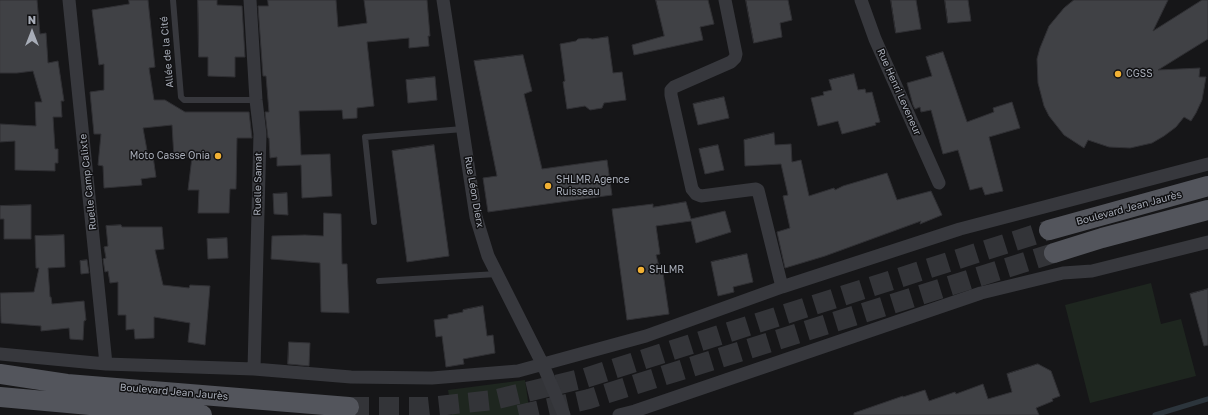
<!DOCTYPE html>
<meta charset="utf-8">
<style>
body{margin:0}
#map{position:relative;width:1208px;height:415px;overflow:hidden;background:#161618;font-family:"Golos Text",sans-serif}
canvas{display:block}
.north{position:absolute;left:12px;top:12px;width:40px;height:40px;-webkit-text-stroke:3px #111113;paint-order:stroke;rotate:0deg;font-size:11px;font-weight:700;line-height:16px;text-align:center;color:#a8adb8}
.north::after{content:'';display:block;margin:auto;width:14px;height:18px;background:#a8adb8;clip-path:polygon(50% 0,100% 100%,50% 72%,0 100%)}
</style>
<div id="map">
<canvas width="1208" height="415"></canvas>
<div class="north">N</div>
</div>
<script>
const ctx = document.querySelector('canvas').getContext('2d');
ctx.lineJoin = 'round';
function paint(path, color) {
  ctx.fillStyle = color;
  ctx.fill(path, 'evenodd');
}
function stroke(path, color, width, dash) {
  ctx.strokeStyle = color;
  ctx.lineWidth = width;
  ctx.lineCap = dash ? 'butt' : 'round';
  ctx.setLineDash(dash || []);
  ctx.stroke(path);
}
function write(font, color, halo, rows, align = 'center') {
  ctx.font = font + ' "Golos Text",sans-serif';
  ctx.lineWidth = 3;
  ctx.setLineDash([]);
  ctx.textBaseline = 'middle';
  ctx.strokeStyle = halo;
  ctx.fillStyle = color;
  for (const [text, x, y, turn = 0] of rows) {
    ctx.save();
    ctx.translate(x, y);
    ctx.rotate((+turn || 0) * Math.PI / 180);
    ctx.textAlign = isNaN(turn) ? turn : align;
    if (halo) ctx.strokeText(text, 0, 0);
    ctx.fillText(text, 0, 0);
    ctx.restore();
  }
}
const green = new Path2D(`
 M1151,283L1161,324L1181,319L1196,376L1090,403L1065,305Z
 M525,380L530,415H452L448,390Z`);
const stream = new Path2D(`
 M1155,415L1208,399`);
const building = new Path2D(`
 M0,0H37L40,34L46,33L48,63L58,61L64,101H61L62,117H53L55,149H58V163H55V171L15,170V141L0,142V124L36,126L35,102H42L33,71L17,73H0Z
 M129,0H148L155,67L149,68L154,100H165L185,112H249L252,138H237L236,189H230L229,213H198L199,190H188L192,157L174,158L172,125L143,128L148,156H153L156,177L141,179L142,185L104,188L103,166L98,165L101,134H94L90,92L104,90V64L99,65L92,10L129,4Z
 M198,0H217V5L242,6L245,57H235V77L208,76V57H199Z
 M268,0H336L338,27L367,23L364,0H427L430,36H428L429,46L409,48V38L367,42L374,106L357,108V118L343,119L342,110L299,111L301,155L330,154L332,196L302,198L301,165L277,166V157L270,158L269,138H268L265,112H269L266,76H263L258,6H268Z
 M656,0H708L714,24L700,27L703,40L634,55L632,45L664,36Z
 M746,0H788L792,20L780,23L782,37L754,43Z
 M891,0H916L921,29L896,33Z
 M945,0H968L971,21L948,23Z
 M1074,0H1168L1153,31L1202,0H1208V39L1158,70L1200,68L1199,77H1206L1202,100L1196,113L1191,121L1184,117L1176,127L1164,136L1152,143L1130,148L1109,147L1088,140L1084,148L1064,135L1049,116L1044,106L1038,83L1037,59L1040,48L1049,26L1064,8Z
 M608,37L613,73L622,72L626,100L604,103L602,108L590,110L585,106L567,109L563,82L565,81L560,44L576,41L578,39L588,38L592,39Z
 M943,52L967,122L994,112L993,108L1012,102L1020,128L989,137L1003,191L985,195L982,187L970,190L958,150L943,154L931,110L921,112L920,107L915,109L913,105L907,83L932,76L926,57Z
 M523,55L532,91L524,94L542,169L607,160L612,195L488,212L483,178L497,176L474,61Z
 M854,74L858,90L865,89L866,93L872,92L880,122L875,123L876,125L842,134L838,121L818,126L811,98L824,95L823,92L832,90L829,80Z
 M435,77L437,100L408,103L406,80Z
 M724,97L729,118L698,125L693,104Z
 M774,133L775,145L791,144L792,162L801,160L809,196L834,188L835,190L843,186L887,173L897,200L931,191L942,215L920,224L921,221L825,256L785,268L777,232L790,228L783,196L788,195L781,164L745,166L744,140Z
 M434,145L449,256L407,262L392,151Z
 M718,145L724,170L705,174L699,149Z
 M287,193L288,215L274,214L273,194Z
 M686,202L691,219L725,211L731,232L696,243L691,221L656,226L660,254L656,255L661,274L663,273L669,314L627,320L612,209L653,204V207Z
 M31,205V239H4V219H0V206Z
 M324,213L341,214L342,264H347L349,313L321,312L320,263L271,259L272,236L305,235L323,236Z
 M121,225L122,227H162L164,249L155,250L163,285L189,288L190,285L210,286L205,345L188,342L190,323L154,317V338L135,339L134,329L126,330V315H118V282L110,283L108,271L105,272L103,259L106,258L104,247L108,246L106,226Z
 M64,235L65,267L48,268L50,297H51L52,304L84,301L86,320L84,321L83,340L70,339L69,328L41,331V326L1,323L0,293L34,292L39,268H36L35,236Z
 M227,238L228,258L208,259L207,239Z
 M747,254L753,282L733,287L734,292L718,296L711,262Z
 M87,260L89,273L81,274L80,261Z
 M1208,289V345L1204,346L1190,294Z
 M483,306L487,336L493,335L495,353L463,359L464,364L446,367L442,336L436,337L434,320L448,318V315L463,312V310Z
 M289,342L310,343L309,366L288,364Z
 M1038,364L1051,371L1060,396L1052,399L1053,401L1036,408L1039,415H854V413L903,396V397L925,390L929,401L955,392L956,394L983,384L988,399L1012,392L1007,374Z`);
const primaryTunnel = new Path2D(`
 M349,407H428L493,400L585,378L1049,230
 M519,415L589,399L1054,253`);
const service = new Path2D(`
 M173,0L181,97L184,100H256
 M374,222L365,137L463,129
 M379,281L497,274`);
const minor = new Path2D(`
 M69,0L106,364
 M250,0L256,100L260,134L254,369
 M443,0L476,217L488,256L543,365L564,415
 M725,0L736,54L735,58L731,62L674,87L671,90V95L692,189L696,194L701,196L756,189L758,190L782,287
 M861,0L875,39L939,183
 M0,354L106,364L254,369L351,377L432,378L518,371L646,336L782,287L960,229L1208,164
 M619,415L635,411L981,293L1063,273L1092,271L1208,242`);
const primary = new Path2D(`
 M1049,230L1208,186
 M1054,253L1102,238L1208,210
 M0,374L67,384L349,407
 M0,397L202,415`);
const markers = [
 [1118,74,4,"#f2b134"],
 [218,156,4,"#f2b134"],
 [548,186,4,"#f2b134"],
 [641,270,4,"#f2b134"]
];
const streetNames = [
 ["Allée de la Cité",167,52,-95],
 ["Rue Henri Leveneur",899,92,66],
 ["Ruelle Camp Calixte",88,182,-96],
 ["Ruelle Samat",258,184,-89],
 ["Rue Léon Dierx",474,192,80],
 ["Boulevard Jean Jaurès",1129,208,-15],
 ["Boulevard Jean Jaurès",174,392,5]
];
const poiNames = [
 ["CGSS",1126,74],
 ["Moto Casse Onia",210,156,"right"],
 ["SHLMR Agence",556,180],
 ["Ruisseau",556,192],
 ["SHLMR",649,270]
];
paint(green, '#1e261f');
stroke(stream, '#2c353c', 5);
paint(building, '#404145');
stroke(building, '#303034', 1);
stroke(primaryTunnel, '#333438', 20, [20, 10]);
stroke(service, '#37383d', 6);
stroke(minor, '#37383d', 13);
stroke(primary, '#53555c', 20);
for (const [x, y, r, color] of markers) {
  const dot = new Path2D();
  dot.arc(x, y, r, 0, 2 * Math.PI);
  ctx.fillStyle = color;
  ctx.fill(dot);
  stroke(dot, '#111113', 1.5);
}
write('10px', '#a8adb8', '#111113', streetNames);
write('10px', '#a8adb8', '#111113', poiNames, 'left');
</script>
